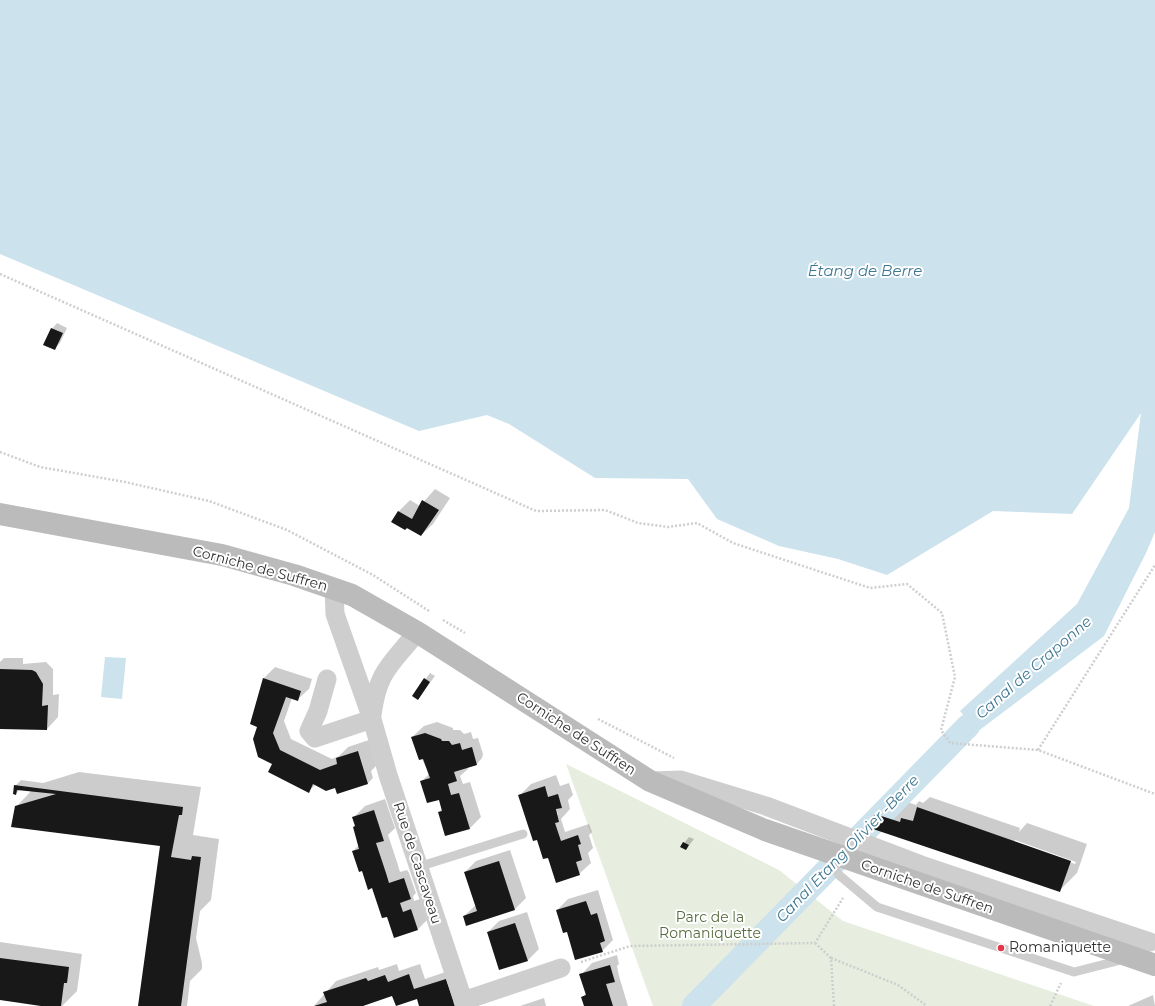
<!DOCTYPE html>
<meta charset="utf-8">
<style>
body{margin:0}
canvas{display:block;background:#fff}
</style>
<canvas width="1155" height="1006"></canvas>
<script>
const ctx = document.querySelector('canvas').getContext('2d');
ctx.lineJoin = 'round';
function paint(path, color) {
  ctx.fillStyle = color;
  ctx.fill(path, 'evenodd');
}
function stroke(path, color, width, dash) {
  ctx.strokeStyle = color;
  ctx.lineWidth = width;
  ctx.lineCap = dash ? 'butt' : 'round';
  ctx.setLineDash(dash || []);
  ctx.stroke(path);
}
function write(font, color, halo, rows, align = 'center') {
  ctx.font = font + ' Montserrat,sans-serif';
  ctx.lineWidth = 4;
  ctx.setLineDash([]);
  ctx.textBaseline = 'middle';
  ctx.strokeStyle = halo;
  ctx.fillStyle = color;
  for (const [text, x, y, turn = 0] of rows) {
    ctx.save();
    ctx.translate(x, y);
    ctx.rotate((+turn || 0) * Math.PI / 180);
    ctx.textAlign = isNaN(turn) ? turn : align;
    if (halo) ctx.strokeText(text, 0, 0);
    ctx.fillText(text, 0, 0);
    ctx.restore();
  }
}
const green = new Path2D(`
 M566,764L779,870L843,921L1094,1006H653Z`);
const water = new Path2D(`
 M0,0H1155V532L1146,553L1104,636L977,732L960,711L1077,604L1129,508L1141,413L1072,514L993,511L887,575L838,559L779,546L717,519L688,479L595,478L509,424L487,415L419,431L0,254Z
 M105,657L126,658L122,699L101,697Z`);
const shadow = new Path2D(`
 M57,323L67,328L60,343L55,348L52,329Z
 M435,489L450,498L433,524L421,535L392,522L399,511L410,500L420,506Z
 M4,658H23V664L46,662L53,669V695L59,694L58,717L47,729L0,728V662Z
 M275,667L312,679L309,689L297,700L292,698L284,721L291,739L332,759L339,756L348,747L369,740L377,765L371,771L373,778L368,783L337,788L316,784L308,792L274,763L259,726L251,723L264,678Z
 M430,673L435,676L418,699L413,696Z
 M437,722L453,728V730H460L464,734L471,732L473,739L478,738L483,754L482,758L477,764L467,766L468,769L460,776L463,784L470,782L481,817L470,828L446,835L439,812L442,809L439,798L421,782L429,774L412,737L424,726Z
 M79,772L201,787L193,835L219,839L211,900L200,911L196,938L202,963V969L190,981L187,1006H139L161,846L16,807L32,790L20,789L16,794L15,786L21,780L43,783Z
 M556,775L560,786L569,783L573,795L568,800L570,809L561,819L565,832L589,824L592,832L589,835L593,848L588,853L591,863L579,874L548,857L537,839L520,795L531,784ZM555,804L558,815H556Z
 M893,797L916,805L919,801L923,803L930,797L1020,828L1019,832L1027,823L1087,844L1077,873L1060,890L871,827L876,814ZM1015,840L1076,862L1075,864L1014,842Z
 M385,799L395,828L388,835L397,862L400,872L407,870L409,873L416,893L413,896L414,901L423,898L429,918L418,929L387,915L353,851L359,845L354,817L365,806Z
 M689,837L694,839L686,849L681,847Z
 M510,850L526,898L514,910L464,916L476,905L465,872L476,861Z
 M598,890L613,940L602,951L567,931L557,910L568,899Z
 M527,912L539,949L527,961L488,932L499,921Z
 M0,942L82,954L77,991L62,1006H48L0,999Z
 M617,955L619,964L617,966L619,976L628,1006H585L583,997L586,993L581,975L592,963Z
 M397,964L399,971L420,964L425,979L457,968L453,1006H420L417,998L393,995L360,1006H314L336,981L378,967L379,970Z
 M1153,995L1155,1006H1128Z
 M544,998L546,1006H520Z`);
const canal = new Path2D(`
 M694,1006L968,726`);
const building = new Path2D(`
 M51,328L63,333L55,350L43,345Z
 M422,500L439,510L421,536L407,528L405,530L391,522L398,511L412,519Z
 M0,669L32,670L36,672L43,684L42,706L48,705L47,730L0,729Z
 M263,678L301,691L298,701L286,697L273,733L280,750L320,770L337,764L336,758L358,751L368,784L337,794L335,788L326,791L313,784L309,793L268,772L272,764L258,757L253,739L257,727L250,724Z
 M424,678L430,682L418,700L412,696Z
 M425,733L441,739L442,741H449L452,745L460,743L462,750L472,747L477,765L454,772L457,781L448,784L451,795L459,793L470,829L445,836L438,812L442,811L439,800L427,803L420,781L430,778L423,759L419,760L411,737Z
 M14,785L183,807L182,815H179L171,857L191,860L192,856L201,857L181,1006H138L160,846L11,827L15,806L56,794L17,790L16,795L13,794Z
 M545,786L548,797L558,794L562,808L556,809L559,822L555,823L561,841L578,835L581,844L578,845L582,860L576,862L580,875L556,883L548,858L543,859L537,840L533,841L518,795Z
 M917,807L1071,861L1060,892L870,828L875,814L900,822L901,818L913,821Z
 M374,810L384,841L376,843L386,873L389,883L404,878L411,899L400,903L403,912L411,909L418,930L394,938L387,917L382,918L372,888L368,890L362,871L359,872L352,851L359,849L353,827L355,826L352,817Z
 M683,842L689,845L686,850L680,847Z
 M499,861L515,910L466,926L463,916L477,911L464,872Z
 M586,901L591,915L597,913L605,941L600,943L603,952L575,960L567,932L563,933L556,910Z
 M515,923L528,961L499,970L487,932Z
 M0,958L69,967L67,983H64L61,1006H41L0,1000Z
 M610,965L615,982L606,984L613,1006H584L581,997L586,995L579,974Z
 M409,974L414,989L446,979L455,1006H419L417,999L396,1006L392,996L363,1006H314L327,1002L323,992L366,978L368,981L385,975L388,982Z`);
const path = new Path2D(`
 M0,274L536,511L605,510L638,523L668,527L697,523L733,543L870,588L907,584L942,613L955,677L941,730L950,743L1038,750L1155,794
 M0,452L40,467L125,482L209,501L287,530L373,575L429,611
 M443,620L465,633
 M598,719L674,758
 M1038,750L1155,565
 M815,943L831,958L834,1006
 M831,958L898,985L927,1006
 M581,962L630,946L815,943L843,898
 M1050,1006L1061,983`);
const lane = new Path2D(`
 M826,856L839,875L877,907L1074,972L1125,959
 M418,867L523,834`);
const street = new Path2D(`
 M334,589L335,614L372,719L388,775L465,1006
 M327,679L318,711L309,731L315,738L372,719
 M372,715C378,670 391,665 417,632
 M651,781L681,780L766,806L921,865L1150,942
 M463,1001L561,968`);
const secondary = new Path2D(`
 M0,514L222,555L294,575L352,595L417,632L650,781L765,830L1155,965`);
const markers = [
 [1001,948,4,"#e4364d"]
];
const streetNames = [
 ["Corniche de Suffren",260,569,15],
 ["Corniche de Suffren",576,734,33],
 ["Rue de Cascaveau",417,863,72],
 ["Corniche de Suffren",927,887,19]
];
const parkNames = [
 ["Parc de la",710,918],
 ["Romaniquette",710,934]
];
const poiNames = [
 ["Romaniquette",1009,948]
];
const waterNames = [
 ["Étang de Berre",865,272],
 ["Canal de Craponne",1034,668,-41],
 ["Canal Etang Olivier -Berre",848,849,-46]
];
paint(green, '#e7eddf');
paint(water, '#cce2ec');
paint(shadow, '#0003');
stroke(canal, '#cce2ec', 24);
paint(building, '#181818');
stroke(path, '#cecece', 2.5, [2, 2]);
stroke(lane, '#cecece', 9);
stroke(street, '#cecece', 19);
stroke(secondary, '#bbb', 22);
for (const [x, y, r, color] of markers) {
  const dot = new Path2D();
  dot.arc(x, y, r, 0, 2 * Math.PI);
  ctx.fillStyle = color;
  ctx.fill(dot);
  stroke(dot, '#fff', 1.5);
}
write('14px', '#313131', '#fff', streetNames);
write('14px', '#566c3e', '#fff', parkNames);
write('14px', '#313131', '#fff', poiNames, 'left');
write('italic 15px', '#3e7793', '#fff', waterNames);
</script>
